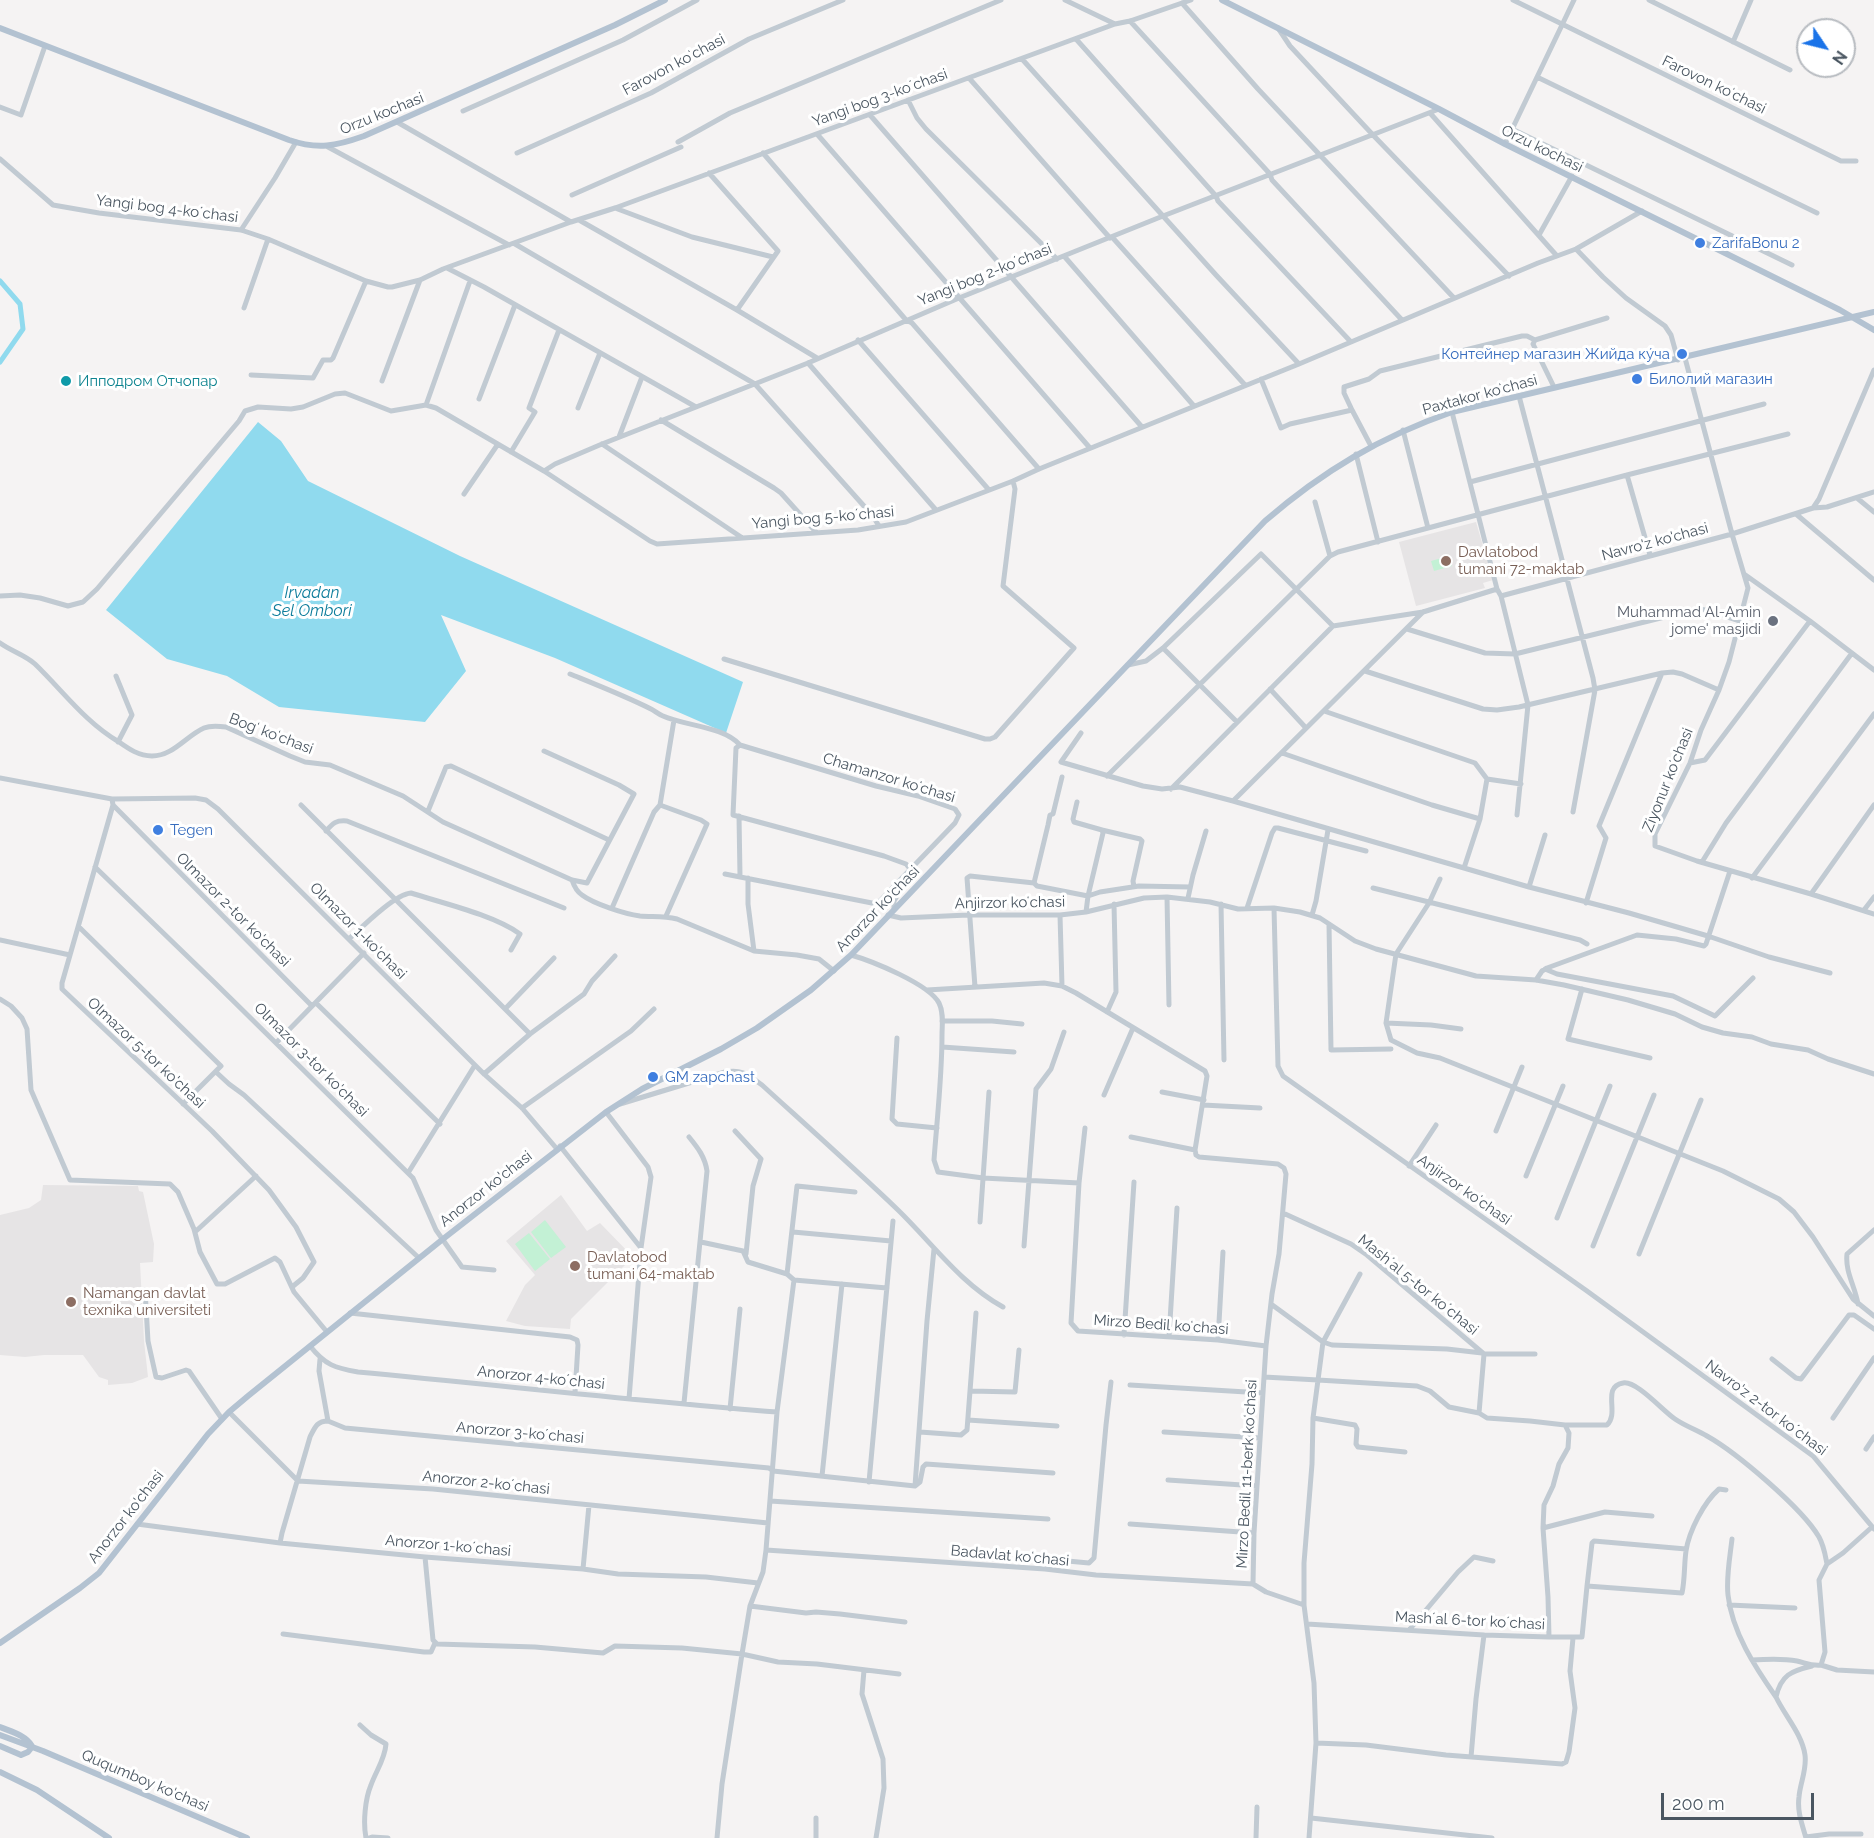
<!DOCTYPE html>
<meta charset="utf-8">
<style>
body{margin:0}
#map{position:relative;width:1874px;height:1838px;overflow:hidden;background:#f5f3f3;font-family:Raleway,sans-serif}
canvas{display:block}
.north{position:absolute;left:1796px;top:18px;width:60px;height:60px;box-sizing:border-box;background:#fff;border:2px solid #b7bbc0;border-radius:50%;rotate:125deg;font-size:16px;font-weight:700;line-height:24px;text-align:center;color:#4a5661}
.north::after{content:'';display:block;margin:auto;width:21px;height:27px;background:#1a73e8;clip-path:polygon(50% 0,100% 100%,50% 72%,0 100%)}
.scale{position:absolute;left:1661px;top:1793px;width:153px;height:27px;box-sizing:border-box;border:3px solid #4a5661;border-top:0;padding-left:8px;font-size:18px;line-height:21px;white-space:nowrap;color:#4a5661;-webkit-text-stroke:4px #fff;paint-order:stroke}
</style>
<div id="map">
<canvas width="1874" height="1838"></canvas>
<div class="north">N</div>
<div class="scale">200 m</div>
</div>
<script>
const ctx = document.querySelector('canvas').getContext('2d');
ctx.lineJoin = 'round';
function paint(path, color) {
  ctx.fillStyle = color;
  ctx.fill(path, 'evenodd');
}
function stroke(path, color, width, dash) {
  ctx.strokeStyle = color;
  ctx.lineWidth = width;
  ctx.lineCap = dash ? 'butt' : 'round';
  ctx.setLineDash(dash || []);
  ctx.stroke(path);
}
function write(font, color, halo, rows, align = 'center') {
  ctx.font = font + ' Raleway,sans-serif';
  ctx.lineWidth = 6;
  ctx.setLineDash([]);
  ctx.textBaseline = 'middle';
  ctx.strokeStyle = halo;
  ctx.fillStyle = color;
  for (const [text, x, y, turn = 0] of rows) {
    ctx.save();
    ctx.translate(x, y);
    ctx.rotate((+turn || 0) * Math.PI / 180);
    ctx.textAlign = isNaN(turn) ? turn : align;
    if (halo) ctx.strokeText(text, 0, 0);
    ctx.fillText(text, 0, 0);
    ctx.restore();
  }
}
const education = new Path2D(`
 M1476,522L1493,580L1483,583L1485,588L1416,606L1399,542Z
 M43,1185L138,1186L139,1191L143,1192L154,1244L153,1262L140,1263L144,1341L148,1377L132,1383L108,1385V1380L99,1377L83,1355H44L25,1357L0,1355V1215L29,1208L41,1200Z
 M561,1195L587,1231L600,1223L633,1257L571,1319L570,1329L525,1326L506,1321L525,1285L535,1275L506,1241Z`);
const green = new Path2D(`
 M1449,556L1452,566L1434,571L1431,561Z
 M545,1220L566,1247L551,1258L531,1232Z
 M529,1233L550,1259L535,1271L515,1244Z`);
const water = new Path2D(`
 M258,422L281,441L308,481L460,556L743,682L726,733L555,658L441,615L466,671L425,722L279,707L227,676L167,659L106,610Z`);
const canal = new Path2D(`
 M0,281L20,304L23,329L0,362`);
const minor = new Path2D(`
 M1065,0L1115,24
 M1513,0L1841,161H1856
 M1649,0L1790,70
 M1182,3L1258,89L1454,298
 M1130,21L1270,174L1272,180L1402,320
 M1278,28L1290,46L1373,135L1509,276
 M1076,39L1216,196L1218,201L1351,342
 M1733,42L1751,0
 M1022,59L1216,275L1299,364
 M1537,77L1817,213
 M969,78L1110,238
 M908,100L917,118L926,129L1057,259
 M0,107L21,115L45,46
 M463,111L623,40L697,0
 M1430,113L1557,256
 M870,115L1142,427
 M397,122L571,222
 M1512,129L1792,265
 M817,134L1090,448
 M678,142L730,113L1001,0
 M1505,144L1574,0
 M328,147L509,245
 M517,153L651,93L749,39L843,0
 M763,153L906,320L912,323L1039,469
 M0,159L53,205L99,213L241,230L268,239L366,281L388,287H392L420,280L443,269L571,222L615,208L1115,24L1130,21L1191,0
 M709,173L778,251L737,310
 M572,195L681,147
 M615,208L692,237L773,257
 M579,220L737,310L817,358
 M241,230L275,178L296,142
 M1539,235L1572,176
 M1112,237L1245,385
 M515,244L755,384L872,515L879,526
 M1576,249L1603,277L1626,298L1665,326L1671,335L1678,360
 M1064,256L1194,406
 M447,268L484,287L696,407
 M244,308L268,239
 M858,340L989,490
 M1685,358L1732,534L1748,588L1729,662L1719,690L1701,730L1690,763L1655,834V846L1697,861L1811,894L1874,914
 M808,363L936,510
 M251,375L313,378L323,360H331L333,358L366,281
 M1261,379L1281,428L1290,424L1352,410L1371,446
 M382,381L420,280
 M1554,387L1533,344L1535,340L1607,318
 M1519,396L1593,678L1595,690L1573,812
 M479,399L515,305
 M426,405L470,281
 M578,408L600,353
 M1352,410L1344,393V387L1369,379L1380,371L1522,336H1527L1535,340
 M1452,412L1497,589L1501,596L1528,705L1517,815
 M661,420L774,488L781,493L816,532
 M1403,430L1428,528
 M619,437L642,377
 M602,444L741,537
 M511,452L535,412L529,408L559,330
 M1356,454L1378,542
 M544,471L555,464L602,444L808,363L959,298L1163,216L1439,109
 M1627,475L1650,555
 M1013,481L1039,469L1299,364L1538,263L1576,249L1642,211
 M1470,482L1764,404
 M464,494L498,444
 M1857,498L1874,512
 M1315,502L1330,556
 M1813,508L1819,499L1874,370
 M1796,514L1874,580
 M1744,574L1810,621L1874,670
 M0,596L20,595L40,598L68,606L83,602L97,589L239,421L245,411L258,407L291,409L303,407L335,394L345,393L391,411L426,405L436,408L544,471L650,541L657,544L858,530L906,522L1013,481L1015,489L1003,586L1074,648L995,737L990,739H985L724,659
 M1501,596L1732,534L1813,508L1827,507L1874,492
 M1333,626L1423,612L1497,589
 M1407,629L1485,653L1515,654L1697,609L1706,610L1740,621
 M0,643C11,651 25,655 35,664C63,691 85,722 119,742C129,749 139,756 152,756C173,756 186,736 204,728C211,725 219,726 226,727L290,756L305,762L330,765L403,796L443,822L572,880L587,883L634,794L619,785L544,751
 M1163,648L1237,722
 M1128,665L1146,661L1163,648L1261,554L1333,626
 M1365,671L1483,709L1497,710L1519,707L1662,673L1673,672L1682,674L1719,690
 M570,674C597,685 625,696 651,709C655,711 658,714 663,716C685,726 723,726 740,745
 M116,676L132,715L118,742
 M1270,689L1306,728
 M1324,711L1475,763L1487,779L1521,784
 M1081,733L1061,762L1143,786L1162,789L1180,787L1233,801L1423,612
 M1282,753L1432,805L1480,819L1487,779
 M1690,763L1705,760L1810,621
 M1107,776L1330,556L1338,552L1627,475L1788,434
 M0,778L112,799L195,798L206,800L218,809L484,1074L522,1108L557,1149
 M1171,789L1333,626
 M112,799L113,805L62,983V989L212,1131L269,1190L296,1227L314,1262L303,1278L292,1287
 M1233,801L1464,868
 M1077,802L1073,819L1074,822L1102,830L1103,833L1088,896L1086,912
 M113,805L312,1006
 M301,805L530,1034
 M660,805L674,720
 M428,811L446,767L451,766L609,840
 M739,816L740,876
 M1480,819L1464,868L1529,887L1629,913L1708,936L1769,957L1830,973
 M1102,830L1140,839L1142,841L1133,881L1134,887
 M326,831C333,823 336,820 347,821L564,908
 M1702,862L1726,823L1852,653
 M95,867L214,982L413,1178L436,1230L462,1267L494,1270
 M725,874L877,904L955,823L959,815L955,809L918,796L876,786L740,745L736,748L733,815L884,856L906,864L911,870
 M748,878V904L754,951
 M1752,878L1874,714
 M1440,879L1429,903L1396,954L1386,1023L1431,1025L1461,1029
 M572,880C574,886 576,891 582,895C594,904 625,914 640,916C653,917 664,916 677,919L754,951L797,955L819,959L834,971
 M1034,883L1048,825L1050,815L1053,814L1062,777
 M1529,887L1545,835
 M1373,888L1580,940L1587,944
 M1811,894L1874,805
 M1167,897L1169,1005
 M1188,898L1193,875L1206,831
 M1586,903L1606,838L1599,826L1662,673
 M1221,904L1224,1060
 M612,908L654,812L660,805L701,820L707,824L666,916
 M1247,908L1272,833L1275,828H1278L1366,851
 M1274,908L1278,1066L1283,1076L1587,1291L1813,1456L1874,1529
 M894,909V901L905,883L903,878
 M1864,910L1874,897
 M888,915L901,918L968,915H1060L1086,912L1144,898L1167,897L1210,902L1238,909L1274,908L1300,912L1320,918L1355,941L1376,949L1476,976L1536,980L1564,985L1628,1000L1675,1014L1702,1027L1723,1033L1752,1037L1771,1044L1808,1050L1828,1059L1874,1074
 M1060,915L1062,986
 M1312,915L1316,901L1328,830
 M1329,924L1331,1050L1391,1049
 M79,927L221,1066L183,1104
 M349,939C362,927 395,894 411,893C442,903 494,915 520,934L511,950
 M0,940L70,955
 M851,955C872,961 929,984 939,1003C944,1013 942,1025 942,1035C942,1077 937,1119 934,1160L938,1172L983,1178L1079,1183L1071,1323L1078,1331L1218,1340L1266,1346
 M1545,969L1557,974L1673,996L1715,1016L1753,978
 M1536,980L1542,971L1547,968L1637,935L1676,939L1704,946L1706,944L1730,871
 M975,987L967,878L970,876L1034,883L1037,886L1088,896L1100,892L1139,886L1190,887
 M1582,989L1568,1039L1650,1058
 M927,990L1044,983L1062,986L1076,993L1205,1071L1207,1076L1195,1150
 M0,999L11,1006L22,1018L27,1029L31,1090L70,1180L170,1184L178,1192L194,1229L200,1252L217,1284H225L275,1258L280,1262L294,1292L327,1332
 M316,1003L440,1124
 M505,1009L554,958
 M1107,1012L1116,992L1114,904
 M942,1021H992L1022,1024
 M1386,1023L1391,1040L1417,1053L1440,1058L1723,1171L1779,1199L1794,1212L1813,1237L1853,1299L1874,1316
 M897,1038L892,1119L897,1124L937,1128
 M276,1043L364,953
 M942,1047L1014,1052
 M216,1072L229,1084L244,1095L419,1258
 M484,1074L530,1034L584,994L592,981L615,956
 M1162,1092L1204,1100
 M1104,1095L1133,1028
 M620,1104L725,1072C743,1069 748,1075 762,1085C807,1126 854,1168 898,1210C932,1243 961,1284 1003,1307
 M1203,1105L1260,1108
 M522,1108L631,1031L654,1009
 M606,1112L648,1167L651,1177L641,1248L629,1399
 M735,1131L761,1159L753,1186L746,1254
 M1496,1131L1522,1067
 M1131,1137L1195,1150L1196,1155L1199,1157L1278,1164L1284,1168L1286,1174L1279,1254L1272,1294L1266,1346L1254,1533L1253,1584L1266,1592L1304,1605
 M560,1146L641,1248
 M1409,1166L1436,1125
 M408,1173L475,1065
 M1526,1176L1563,1086
 M1079,1183L1085,1128
 M1283,1213L1351,1244L1367,1255L1484,1354L1479,1413L1449,1407L1430,1391L1417,1386L1318,1380L1313,1418L1312,1464L1304,1563V1605L1314,1683L1316,1743L1309,1838
 M1557,1218L1610,1086
 M980,1222L989,1092
 M195,1232L256,1176
 M793,1232L891,1241
 M701,1242L743,1251L748,1262L787,1274L794,1280L887,1288
 M1024,1246L1036,1089L1051,1069L1064,1032
 M1593,1246L1654,1095
 M1639,1254L1701,1100
 M787,1274L797,1186L855,1192
 M145,1290L148,1341L156,1377L162,1378L186,1370L189,1371L222,1419
 M1271,1304L1323,1342L1332,1345L1447,1349L1482,1353
 M1858,1304C1855,1286 1845,1272 1847,1254L1874,1230
 M350,1313L570,1337L577,1340L578,1345L575,1393
 M1124,1335L1134,1182
 M1169,1337L1177,1208
 M1218,1340L1223,1252
 M310,1346C325,1365 335,1368 358,1372C498,1385 638,1401 777,1412
 M1484,1354H1535
 M320,1359L319,1371L328,1421L345,1428L769,1468L773,1471L915,1486L920,1482L923,1467L926,1464L1053,1473
 M1772,1359L1796,1378L1801,1379L1849,1315H1854L1874,1329
 M1264,1377L1318,1380L1323,1342L1360,1274
 M1130,1385L1263,1393
 M971,1391L1015,1392L1019,1350
 M684,1403L707,1171C705,1157 698,1148 689,1137
 M730,1409L740,1309
 M229,1412L298,1481L433,1489L768,1523
 M1479,1413L1487,1418L1530,1421L1565,1425L1569,1433L1568,1448L1559,1464L1553,1486L1544,1505L1543,1528
 M1313,1418L1355,1425L1357,1429L1356,1444L1358,1447L1405,1452
 M1833,1418L1874,1358
 M968,1420L1057,1426
 M1565,1425H1607C1620,1413 1601,1387 1623,1383C1636,1380 1663,1411 1675,1419C1685,1426 1697,1430 1707,1436C1737,1453 1802,1508 1819,1537C1824,1546 1825,1554 1827,1564
 M920,1432L961,1435L967,1430L976,1313
 M1164,1432L1260,1438
 M1866,1449L1874,1437
 M822,1476L842,1284
 M1168,1480L1257,1486
 M869,1482L893,1221
 M915,1486L927,1321L934,1249
 M770,1501L1048,1519
 M137,1524L280,1543L425,1557L583,1569L618,1574L706,1577L758,1583
 M1130,1524L1254,1533
 M1732,1539C1730,1557 1726,1577 1728,1595C1732,1632 1755,1667 1776,1697
 M280,1543L282,1533L310,1437C315,1427 317,1421 328,1421
 M766,1550L1045,1569L1096,1575L1253,1584
 M425,1557L433,1640L437,1644L535,1647L603,1653L615,1646L682,1648L742,1654L778,1662L817,1664L899,1674
 M1046,1559L1089,1563L1094,1558L1106,1425L1111,1382
 M583,1569L589,1505
 M1587,1586L1592,1543L1594,1541L1686,1549
 M1729,1605L1795,1608
 M750,1606L806,1613L816,1612L840,1614L905,1622
 M1307,1624L1484,1635L1549,1637H1582L1587,1586L1682,1593C1685,1579 1684,1565 1686,1551C1689,1531 1704,1502 1719,1489L1726,1490
 M1410,1629L1458,1572L1474,1557L1493,1561
 M283,1634L424,1652H431L435,1643
 M1549,1637L1548,1597L1543,1528L1605,1512L1652,1516
 M1752,1660C1767,1659 1782,1658 1797,1661C1806,1663 1811,1666 1821,1665L1825,1652L1819,1580L1827,1564L1843,1553L1872,1527
 M1821,1665L1837,1670L1874,1672
 M864,1670L862,1694L883,1759L884,1788L876,1838
 M360,1725L371,1735L386,1744C385,1759 376,1771 371,1785C365,1799 363,1823 366,1838
 M1316,1743L1366,1745L1446,1755L1562,1764L1566,1762L1569,1752L1575,1708L1570,1671L1573,1638
 M1471,1757L1476,1699L1484,1635
 M1311,1818L1492,1838
 M1806,1837L1829,1834H1861
 M369,1838L372,1837L388,1838
 M717,1838L722,1784L742,1654L750,1606L763,1572L766,1550L777,1412L794,1280
 M816,1838V1818
 M1256,1838L1257,1807
 M1806,1838C1802,1824 1797,1811 1799,1797C1800,1783 1807,1770 1805,1755C1802,1734 1785,1716 1776,1697C1781,1675 1791,1671 1812,1666`);
const major = new Path2D(`
 M1222,0L1439,109L1505,144L1840,310L1874,330
 M0,28L289,140C318,150 336,146 364,136L615,25L665,0
 M0,1643L80,1588L99,1573L208,1434L229,1412L248,1396L443,1239L606,1112L642,1089L721,1049L757,1028L811,990L851,955L1265,521C1323,471 1380,437 1452,412L1874,312
 M0,1727C12,1732 25,1735 32,1746
 M0,1735L43,1751L247,1838
 M0,1746L21,1755L28,1752L32,1747
 M0,1772L37,1790L109,1838`);
const markers = [
 [1700,243,6,"#3f7fe0"],
 [1682,354,6,"#3f7fe0"],
 [1637,379,6,"#3f7fe0"],
 [66,381,6,"#0f9aa8"],
 [1446,561,6,"#8d6e63"],
 [1773,621,6,"#6b7280"],
 [158,830,6,"#3f7fe0"],
 [653,1077,6,"#3f7fe0"],
 [575,1266,6,"#8d6e63"],
 [71,1302,6,"#8d6e63"]
];
const streetNames = [
 ["Farovon koʻchasi",674,65,-28],
 ["Farovon koʻchasi",1714,85,26],
 ["Yangi bog 3-koʼchasi",880,98,-20],
 ["Orzu kochasi",382,114,-22],
 ["Orzu kochasi",1542,149,26],
 ["Yangi bog 4-koʼchasi",167,209,7],
 ["Yangi bog 2-koʼchasi",985,275,-22],
 ["Paxtakor koʻchasi",1480,395,-15],
 ["Yangi bog 5-koʼchasi",823,518,-5],
 ["Navro'z ko'chasi",1655,542,-15],
 ["Bogʻ koʻchasi",271,734,21],
 ["Chamanzor koʻchasi",889,778,17],
 ["Ziyonur koʻchasi",1668,780,-68],
 ["Anjirzor koʻchasi",1010,903,-1],
 ["Anorzor ko'chasi",878,909,-46],
 ["Olmazor 2-tor ko'chasi",233,910,45],
 ["Olmazor 1-ko'chasi",358,931,45],
 ["Olmazor 5-tor ko'chasi",146,1053,43],
 ["Olmazor 3-tor ko'chasi",311,1060,45],
 ["Anorzor ko'chasi",486,1189,-38],
 ["Anjirzor koʻchasi",1464,1190,35],
 ["Mashʼal 5-tor koʼchasi",1418,1285,39],
 ["Mirzo Bedil koʻchasi",1161,1325,4],
 ["Аnorzor 4-koʼchasi",541,1378,6],
 ["Navro'z 2-tor koʼchasi",1766,1408,37],
 ["Аnorzor 3-koʼchasi",520,1433,5],
 ["Mirzo Bedil 11-berk koʻchasi",1247,1474,-87],
 ["Аnorzor 2-koʼchasi",486,1483,6],
 ["Anorzor ko'chasi",126,1517,-52],
 ["Аnorzor 1-koʼchasi",448,1546,5],
 ["Badavlat koʻchasi",1010,1556,5],
 ["Mashʼal 6-tor koʼchasi",1470,1621,3],
 ["Ququmboy ko'chasi",145,1781,23]
];
const shopNames = [
 ["ZarifaBonu 2",1712,243],
 ["Контейнер магазин Жийда ку́ча",1670,354,"right"],
 ["Билолий магазин",1649,379],
 ["Tegen",170,830],
 ["GM zapchast",665,1077]
];
const cultureNames = [
 ["Ипподром Отчопар",78,381]
];
const educationNames = [
 ["Davlatobod",1458,552],
 ["tumani 72-maktab",1458,569],
 ["Davlatobod",587,1257],
 ["tumani 64-maktab",587,1274],
 ["Namangan davlat",83,1293],
 ["texnika universiteti",83,1310]
];
const worshipNames = [
 ["Muhammad Al-Amin",1761,612],
 ["jome' masjidi",1761,629]
];
const waterNames = [
 ["Irvadan",312,593],
 ["Sel Ombori",312,611]
];
paint(education, '#e6e4e5');
paint(green, '#c3f1d5');
paint(water, '#90daee');
stroke(canal, '#90daee', 5);
stroke(minor, '#c1cad2', 5);
stroke(major, '#b3c2d1', 6);
for (const [x, y, r, color] of markers) {
  const dot = new Path2D();
  dot.arc(x, y, r, 0, 2 * Math.PI);
  ctx.fillStyle = color;
  ctx.fill(dot);
  stroke(dot, '#fff', 2);
}
write('15px', '#4a5661', '#fff', streetNames);
write('15px', '#366cbe', '#fff', shopNames, 'left');
write('15px', '#0d838f', '#fff', cultureNames, 'left');
write('15px', '#785e54', '#fff', educationNames, 'left');
write('15px', '#5b616d', '#fff', worshipNames, 'right');
write('italic 16px', '#0c7c9b', '#fff', waterNames);
</script>
